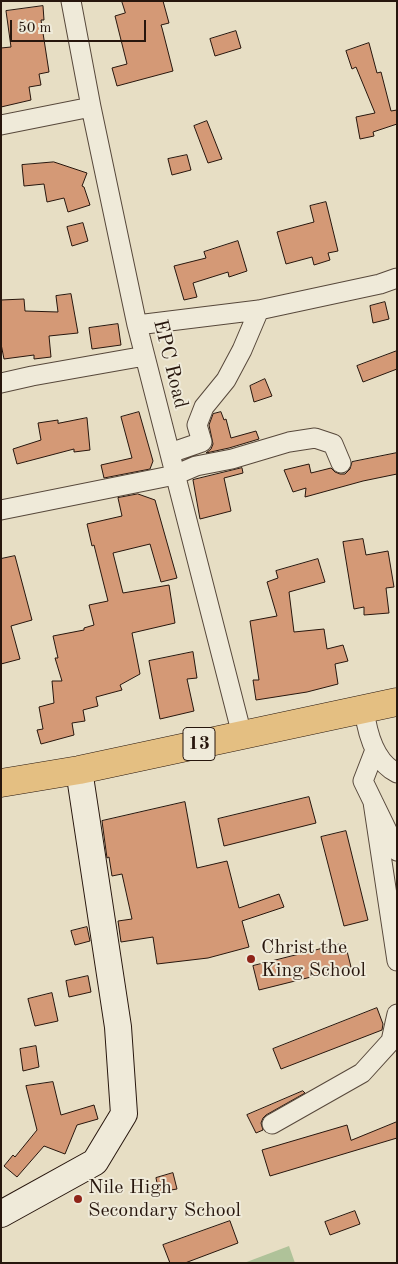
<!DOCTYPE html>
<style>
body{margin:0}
#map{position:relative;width:398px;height:1264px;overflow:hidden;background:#e7dec4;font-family:"Old Standard TT",serif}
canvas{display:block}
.frame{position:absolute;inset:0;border:2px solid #27160d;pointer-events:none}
.scale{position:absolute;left:10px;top:20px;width:136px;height:22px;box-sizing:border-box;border:2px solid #27160d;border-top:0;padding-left:6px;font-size:15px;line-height:18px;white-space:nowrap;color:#27160d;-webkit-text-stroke:4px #efead9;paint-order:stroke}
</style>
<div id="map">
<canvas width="398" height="1264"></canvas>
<div class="frame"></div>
<div class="scale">50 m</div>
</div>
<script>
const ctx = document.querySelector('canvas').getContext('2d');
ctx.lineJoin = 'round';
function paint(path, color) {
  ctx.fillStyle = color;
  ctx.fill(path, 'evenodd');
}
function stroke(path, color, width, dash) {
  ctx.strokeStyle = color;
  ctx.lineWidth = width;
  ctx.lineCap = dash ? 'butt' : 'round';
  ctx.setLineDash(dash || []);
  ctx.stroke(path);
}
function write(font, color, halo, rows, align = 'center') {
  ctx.font = font + ' "Old Standard TT",serif';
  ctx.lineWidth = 4;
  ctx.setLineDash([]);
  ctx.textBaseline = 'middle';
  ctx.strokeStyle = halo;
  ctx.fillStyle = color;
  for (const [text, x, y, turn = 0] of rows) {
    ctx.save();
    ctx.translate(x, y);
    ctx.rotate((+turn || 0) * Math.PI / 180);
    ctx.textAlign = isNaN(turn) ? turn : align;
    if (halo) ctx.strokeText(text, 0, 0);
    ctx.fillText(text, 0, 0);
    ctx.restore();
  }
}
const green = new Path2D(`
 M289,1246L295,1263H244Z`);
const building = new Path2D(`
 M122,1H163L169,23L161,25L162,28L173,71L117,86L112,68L127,64L115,16L125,13Z
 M43,6L44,20H41L49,72L39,74L41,85L29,87L31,100L1,107V48L11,47L6,11Z
 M236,31L241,48L215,56L210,39Z
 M369,43L377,73L381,72L391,111L397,110V124L373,132L374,136L360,139L356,117L375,113L356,67L352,69L346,51Z
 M207,121L222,159L208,163L194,126Z
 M187,155L191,170L172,175L168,159Z
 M54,162L87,173L82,186L84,187L90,205L68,212L64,198L47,202L44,184L24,186L22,165Z
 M326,202L338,251L328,253L330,260L314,265L312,257L286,264L277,232L314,222L310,206Z
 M83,223L88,241L72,246L67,227Z
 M238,241L247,271L229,277L228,272L193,283L197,297L184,300L174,266L206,258L204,252Z
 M71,294L78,333L49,336L51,357L34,359V355L4,359L1,344V300L24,299L25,311L58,312L56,296Z
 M385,302L389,319L373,323L370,306Z
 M118,324L121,345L92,349L89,328Z
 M397,351V369L363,382L357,366Z
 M265,379L272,396L254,402L250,386Z
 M139,412L153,461L150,469L104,478L101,465L132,458L121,417Z
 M221,412L224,420L226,419L231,438L256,431L259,439L229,448L206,453L211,449L213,444L209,425L213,414Z
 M87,418L90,450L74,452V449L17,464L13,449L41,440L38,423L58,420V423Z
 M397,453V474L363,481L305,497L306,488L293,492L284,470L309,464L311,473L331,468L335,472L340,474H345L350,469L352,462Z
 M242,468L243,473L224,478L231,511L200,519L193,480Z
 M138,494L155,500L177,578L161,582L150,544L113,553L123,593L169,585L175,623L132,633L140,674L120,685L122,690L96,697L98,706L83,710L85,721L72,723L74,735L41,744L37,730L43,729L39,707L54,703L52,681H62L55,658H58L53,636L84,630V628L94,625L89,605L108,601L94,545L92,546L87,524L122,516L118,498Z
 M363,539L366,555L388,551L394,587L386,588L389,613L364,615V607L354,609L343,542Z
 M15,556L32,620L11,626L20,659L1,664V559Z
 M318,559L325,582L289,592L294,632L324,629L327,649L343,645L348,661L335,664L338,684L307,692L256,700L253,680H259L250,621L277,616L267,582L278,578L276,571Z
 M193,652L197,678L187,679L194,711L160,719L149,661Z
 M309,797L316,823L224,846L218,819Z
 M185,802L197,868L227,861L239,908L279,894L284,907L242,921L249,947L208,958L157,964L153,937L121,942L118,921L132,919L122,874L112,876L109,857L107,858L102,821Z
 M346,831L368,920L344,926L321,837Z
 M87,927L90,941L75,945L71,931Z
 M345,943L351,967L259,990L253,966Z
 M88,976L91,992L69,997L66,981Z
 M52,993L58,1021L35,1026L28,999Z
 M377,1008L383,1024L382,1030L281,1069L273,1049Z
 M36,1046L39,1067L23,1071L20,1049Z
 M53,1082L61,1115L94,1105L98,1119L77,1125L65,1154L44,1146L17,1177L4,1166L13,1155L15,1157L37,1130L26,1086Z
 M303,1091L305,1093L266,1115L263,1118L261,1123L263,1130L256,1133L247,1115Z
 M397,1122V1138L270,1176L262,1150L347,1125L351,1140Z
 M173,1173L177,1189L159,1192L156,1178Z
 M355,1211L360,1224L330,1235L325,1222Z
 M230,1221L238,1243L185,1263H170L163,1245Z`);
const street = new Path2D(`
 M71,1L91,107L137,325L242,735
 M1,125L91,107
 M137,325L259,310L380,284L397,278
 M1,383L32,376L145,356
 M170,453L202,442L197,425L204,407L226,380L242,350L259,310
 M1,510L175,475L196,466L232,459L289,442L315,438L333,444L341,463
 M364,709C367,732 374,762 397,773
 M375,750L363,781L397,851
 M373,802L397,961
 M272,1124L362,1073L391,1041L397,1014`);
const secondary = new Path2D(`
 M1,1214L95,1162L124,1114L118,1027L79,770`);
const primary = new Path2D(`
 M1,783L79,770L397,702`);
const markers = [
 [251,959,5,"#8f2418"],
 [78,1199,5,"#8f2418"]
];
const shields = [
 [199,744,32]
];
const shieldNames = [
 ["13",199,744]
];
const streetNames = [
 ["EPC Road",170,364,76]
];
const poiNames = [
 ["Christ the",261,948],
 ["King School",261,971],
 ["Nile High",88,1188],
 ["Secondary School",88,1211]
];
paint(green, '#afc299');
paint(building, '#d49976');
stroke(building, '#27160d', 1);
stroke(street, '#57483b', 21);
stroke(secondary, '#27160d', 28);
stroke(primary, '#27160d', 29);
stroke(street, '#efead9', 19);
stroke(secondary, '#efead9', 26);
stroke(primary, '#e4bf82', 28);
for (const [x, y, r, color] of markers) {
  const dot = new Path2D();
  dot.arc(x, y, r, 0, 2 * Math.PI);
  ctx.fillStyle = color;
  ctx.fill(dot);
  stroke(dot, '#efead9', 2);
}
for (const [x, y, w] of shields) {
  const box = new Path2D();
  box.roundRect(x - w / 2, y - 16.5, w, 33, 4);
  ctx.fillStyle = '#efead9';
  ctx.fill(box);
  stroke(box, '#27160d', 1);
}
write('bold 19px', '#27160d', null, shieldNames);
write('20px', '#27160d', '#efead9', streetNames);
write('20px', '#27160d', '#efead9', poiNames, 'left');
</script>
